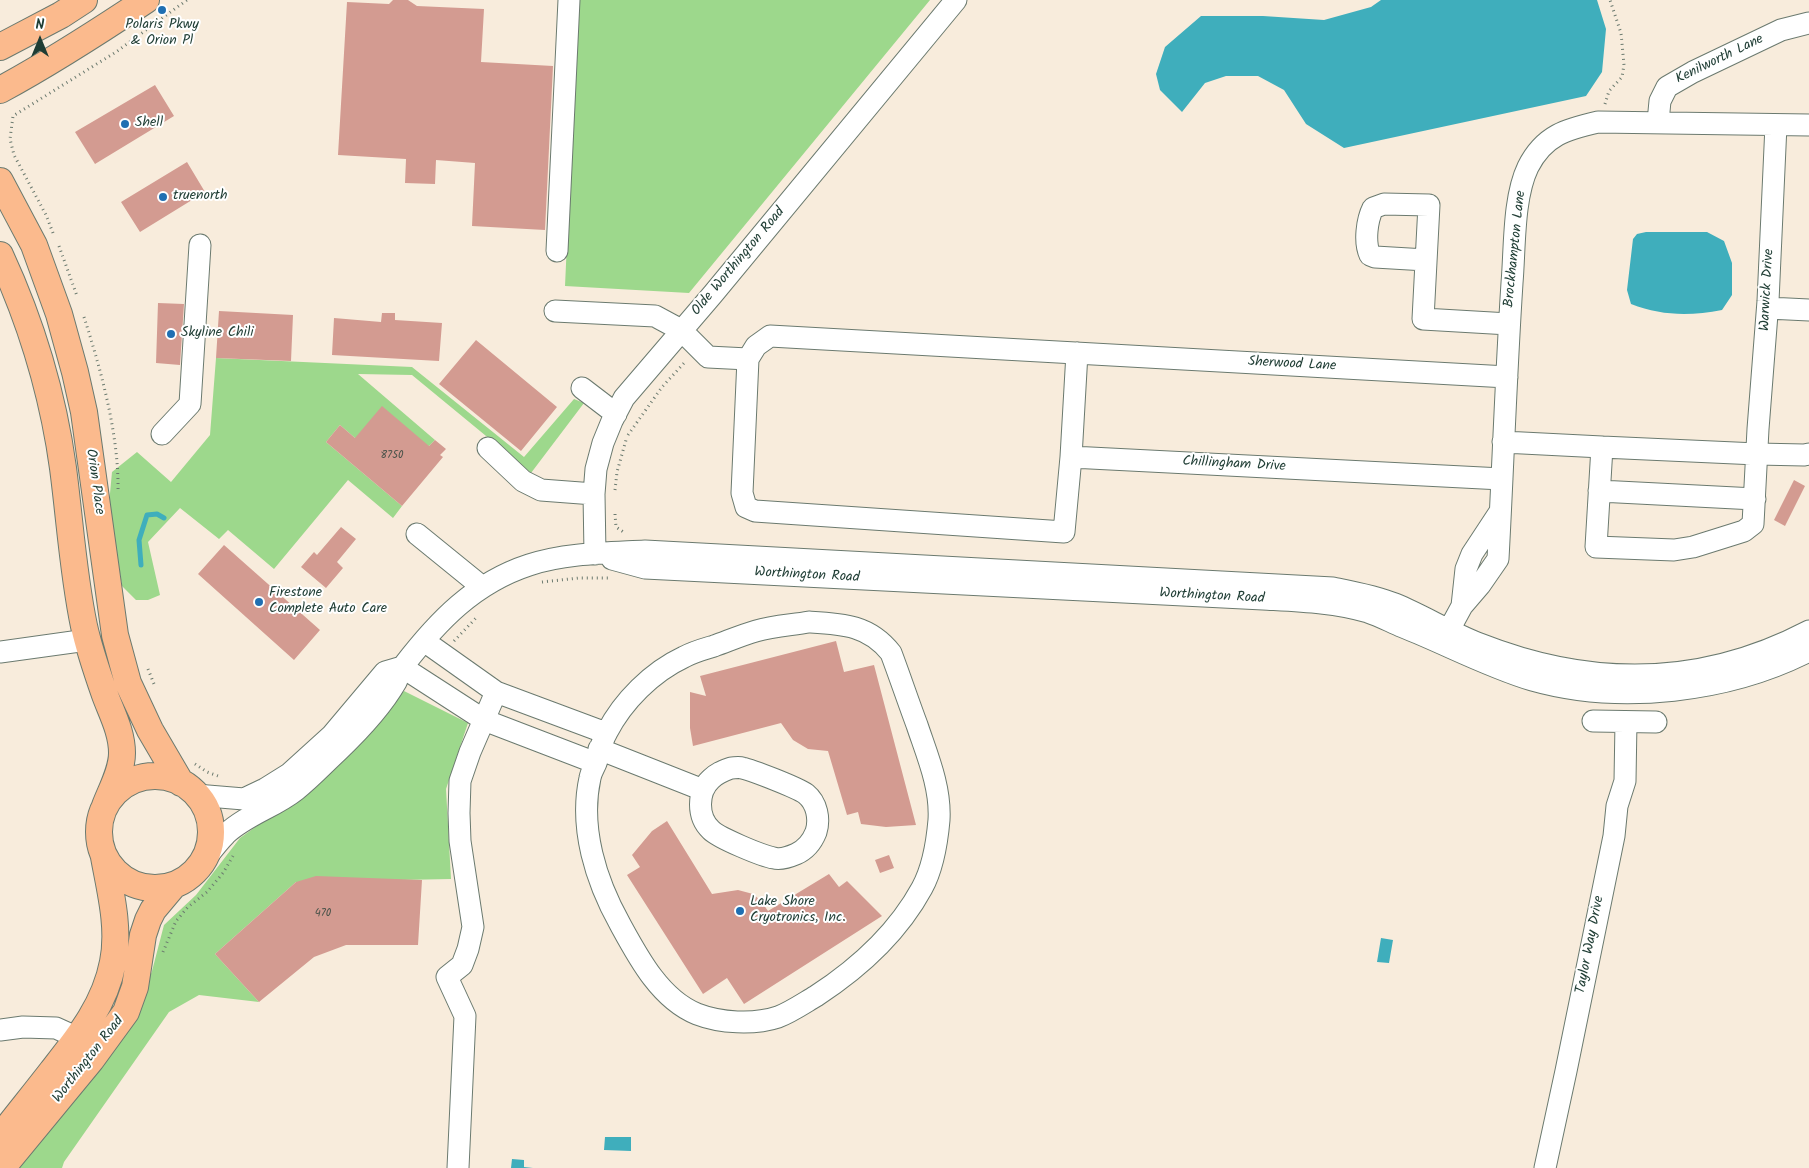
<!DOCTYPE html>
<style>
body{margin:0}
#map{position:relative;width:1809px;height:1168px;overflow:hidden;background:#f8ecdc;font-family:Kalam,sans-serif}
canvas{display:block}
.north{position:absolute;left:15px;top:15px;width:50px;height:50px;-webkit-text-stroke:4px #fff;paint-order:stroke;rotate:0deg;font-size:14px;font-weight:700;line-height:20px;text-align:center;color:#1f3d34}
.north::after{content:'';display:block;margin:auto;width:18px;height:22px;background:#1f3d34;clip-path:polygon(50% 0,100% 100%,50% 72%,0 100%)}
</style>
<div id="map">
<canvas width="1809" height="1168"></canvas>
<div class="north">N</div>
</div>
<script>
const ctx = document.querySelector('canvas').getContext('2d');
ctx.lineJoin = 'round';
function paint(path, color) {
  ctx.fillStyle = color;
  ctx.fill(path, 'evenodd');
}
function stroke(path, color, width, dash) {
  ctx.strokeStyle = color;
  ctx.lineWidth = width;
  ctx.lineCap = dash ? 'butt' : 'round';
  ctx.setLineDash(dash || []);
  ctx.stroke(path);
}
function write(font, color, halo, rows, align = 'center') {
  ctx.font = font + ' Kalam,sans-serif';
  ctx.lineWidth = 4;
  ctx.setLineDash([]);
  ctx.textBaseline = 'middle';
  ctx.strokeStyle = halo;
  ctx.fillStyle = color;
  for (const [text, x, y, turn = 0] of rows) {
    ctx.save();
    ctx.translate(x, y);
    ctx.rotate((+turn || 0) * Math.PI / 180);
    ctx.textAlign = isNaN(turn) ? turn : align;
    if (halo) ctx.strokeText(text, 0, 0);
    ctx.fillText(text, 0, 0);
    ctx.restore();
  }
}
const green = new Path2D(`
 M578,0H930L689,293L565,286Z
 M216,358L412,367L524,457L574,399L584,403L531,473L412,375L358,374L435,440L429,446L355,438L340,425L326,442L402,506L393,518L348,480L274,569L228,530L219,539L180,508L148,542L160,595L148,600H136L122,586L109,504L112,472L137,452L171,482L210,435Z
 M404,691L468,723L446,789L451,879L296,882L215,954L259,1002L199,995L169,1012L64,1162L62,1168H18L135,1018L152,971L164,925L196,895L240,838L325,777L381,713Z`);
const water = new Path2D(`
 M1381,0H1597L1606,29L1602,72L1586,96L1344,148L1306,124L1284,90L1258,76H1226L1205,83L1182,112L1160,90L1156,74L1165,47L1201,16H1263L1324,20L1371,7Z
 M1646,232H1707L1724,241L1732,263V295L1722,310C1690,316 1662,316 1631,304L1627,290L1633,239L1637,234Z
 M1381,938L1393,940L1389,963L1377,962Z
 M605,1137H631V1151L604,1150Z
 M512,1159L524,1160V1167L533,1168H511Z`);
const stream = new Path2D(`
 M141,565L139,540L147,515L157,514L164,518`);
const building = new Path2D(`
 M393,0H408L417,6L484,9L481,62L553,66L545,230L472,226L475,163L436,160L435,184L405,183L406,159L338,155L347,2L389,4Z
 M155,85L174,116L95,164L75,132Z
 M187,162L205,192L140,232L121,202Z
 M158,303L184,304L180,365L156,363Z
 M219,311L293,315L291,361L216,358Z
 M382,313H395V320L442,323L439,361L332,355L334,318L381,322Z
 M476,340L557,407L521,451L439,384Z
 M382,406L429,446L435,440L446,449L440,455L443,457L402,506L326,442L340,425L355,438Z
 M1794,480L1805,486L1785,526L1774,520Z
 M341,527L356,539L337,562L343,568L326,588L301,567L314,552L317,555Z
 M224,545L320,630L294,660L198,574Z
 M836,641L844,672L874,665L916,825L886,827L861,824L858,812L847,815L828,751L808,749L793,740L781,723L693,746L690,728V692L706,696L700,676Z
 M667,821L712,894L738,890L753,894L761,901L768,911L829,874L839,887L847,881L882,916L744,1004L727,978L703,994L627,875L640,867L632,855L652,831Z
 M889,855L894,868L880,873L875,860Z
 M316,876L422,880L418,945H346L314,957L259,1002L215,954L296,882Z`);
const path = new Path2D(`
 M1605,104L1609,91L1622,77L1624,65L1621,33L1610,0
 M53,233L46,215L14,155L10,139L13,116L116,52L187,0
 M59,246L77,296
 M84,317C101,370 119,435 118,491
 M628,435L662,387L686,361
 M615,490L617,472L626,440
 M615,514L616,527L625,533
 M542,582L579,578H608
 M454,641L476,618
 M148,669L154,684
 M195,764L207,772L221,777
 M163,952L176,921L188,907L207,892L223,873L233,856`);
const minor = new Path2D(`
 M1658,122L1660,101L1667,87L1693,72L1781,30L1809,23
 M1776,125L1768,301L1758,429L1753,524L1744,531L1693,547L1674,550L1596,547L1602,447L1757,454L1804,455L1809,454
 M557,251L569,0
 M1426,260L1375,257L1370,255C1364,242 1367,220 1373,208L1384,204L1429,205L1423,319L1509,324
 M1768,308L1809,310
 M555,311L655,316L681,330L708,357L748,359
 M1077,353L1071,457L1502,479
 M582,388L616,414
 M162,434L190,404L200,245
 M1503,442L1602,447
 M488,448L523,481L541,490L594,494
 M1071,457L1064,532L755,511L746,507L742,493L748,359L756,346L770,336L1507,377
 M1599,491L1755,499
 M417,534L481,586
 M595,554L594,494L596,469L603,443L612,421L624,398L713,294L956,0
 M612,559L645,568L1263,599C1298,601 1334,602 1368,612C1380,616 1391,622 1403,627C1446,644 1488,667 1532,680C1620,705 1729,692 1809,651
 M1462,606L1466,569L1472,554L1499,513
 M809,622C843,624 869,625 891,653C900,677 908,701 917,725C927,755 941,787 939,820C937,843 933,868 922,888C897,934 859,968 816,996C804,1003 791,1012 778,1017C754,1025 720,1023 697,1014C660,999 638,957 620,924C596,881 579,828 590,778C591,772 594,768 596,763C600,752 601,742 607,732C623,701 652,672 684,657C693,652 704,649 714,646C728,641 742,635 756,631C773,626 792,625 809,622Z
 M424,641L496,692L606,733
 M1443,641L1462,606L1480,585L1498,559C1503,467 1506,375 1512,283C1515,248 1513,198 1528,167C1544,135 1567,129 1598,122L1809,125
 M0,652L87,640
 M402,667L484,720L596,763
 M1593,721L1656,722
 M599,749L703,790
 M731,768C734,768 739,767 742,768C752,770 798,788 806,794C817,803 820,819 816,832C812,842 805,850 796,854C789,857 781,860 774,858C762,856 719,838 711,830C697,817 697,792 711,779C717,773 723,771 731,768Z
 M196,795L244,799L265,789L289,774L332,735L385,672L402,667
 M202,863C209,854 217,843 226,834C246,815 275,807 296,790C311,778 324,764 338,751C359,731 381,708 396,682C399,676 400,670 404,665C438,621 474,583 529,565C565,553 607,553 645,551L1333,588C1353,592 1375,596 1395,604C1424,616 1451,633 1480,644C1592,688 1702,687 1809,631
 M0,1030L23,1027L56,1028L78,1038
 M458,1168L465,1016L447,977L462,965L468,949L473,927L460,841L459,813L460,781L470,752L496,692
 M1545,1168L1566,1071L1614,836L1617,806L1625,781L1626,722`);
const major = new Path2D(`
 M0,47L61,15L84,0
 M0,90C50,63 98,32 146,0
 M0,181L34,245L59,314L75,372L84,412L115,635L128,683L150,730L181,783
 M0,255C31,322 53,395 63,468C70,521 73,574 84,626C89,649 97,672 105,695C112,714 122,732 122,753C122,771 111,790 105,806
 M99 832a56 56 0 1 1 112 0a56 56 0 1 1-112 0Z
 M0,1137C17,1115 35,1093 52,1071C78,1038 105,1005 113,962C120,928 110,890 104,857
 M2,1168L91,1060L126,1012L135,987L143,935L148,920L153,910L174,885`);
const markers = [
 [162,10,5,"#1f6fb2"],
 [125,124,5,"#1f6fb2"],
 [163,197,5,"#1f6fb2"],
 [171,334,5,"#1f6fb2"],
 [259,602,5,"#1f6fb2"],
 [740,911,5,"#1f6fb2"]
];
const numberNames = [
 ["8750",392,456],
 ["470",323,914]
];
const poiNames = [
 ["Polaris Pkwy",162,26,"center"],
 ["& Orion Pl",162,42,"center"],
 ["Shell",135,124],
 ["truenorth",173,197],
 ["Skyline Chili",181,334],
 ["Firestone",269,594],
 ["Complete Auto Care",269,610],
 ["Lake Shore",750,903],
 ["Cryotronics, Inc.",750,919]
];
const streetNames = [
 ["Kenilworth Lane",1720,60,-26],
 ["Brockhampton Lane",1516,249,-84],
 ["Olde Worthington Road",739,262,-50],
 ["Warwick Drive",1768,290,-87],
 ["Sherwood Lane",1292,365,3],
 ["Chillingham Drive",1234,465,3],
 ["Orion Place",94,482,82],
 ["Worthington Road",807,576,3],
 ["Worthington Road",1212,597,3],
 ["Taylor Way Drive",1591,945,-79],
 ["Worthington Road",89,1060,-52]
];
paint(green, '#9dd88c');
paint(water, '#3faebc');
stroke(stream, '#3faebc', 5);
paint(building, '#d39b91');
stroke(minor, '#6b7a6f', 23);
stroke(major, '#6b7a6f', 28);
stroke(path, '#6b7a6f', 3, [1, 4]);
stroke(minor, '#fff', 21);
stroke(major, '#fbba8d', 26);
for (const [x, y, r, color] of markers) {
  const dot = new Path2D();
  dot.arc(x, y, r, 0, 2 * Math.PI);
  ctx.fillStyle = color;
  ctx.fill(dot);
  stroke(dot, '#fff', 2);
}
write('11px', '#4c544b', null, numberNames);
write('14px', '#1f3d34', '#fff', poiNames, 'left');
write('14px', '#1f3d34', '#fff', streetNames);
</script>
